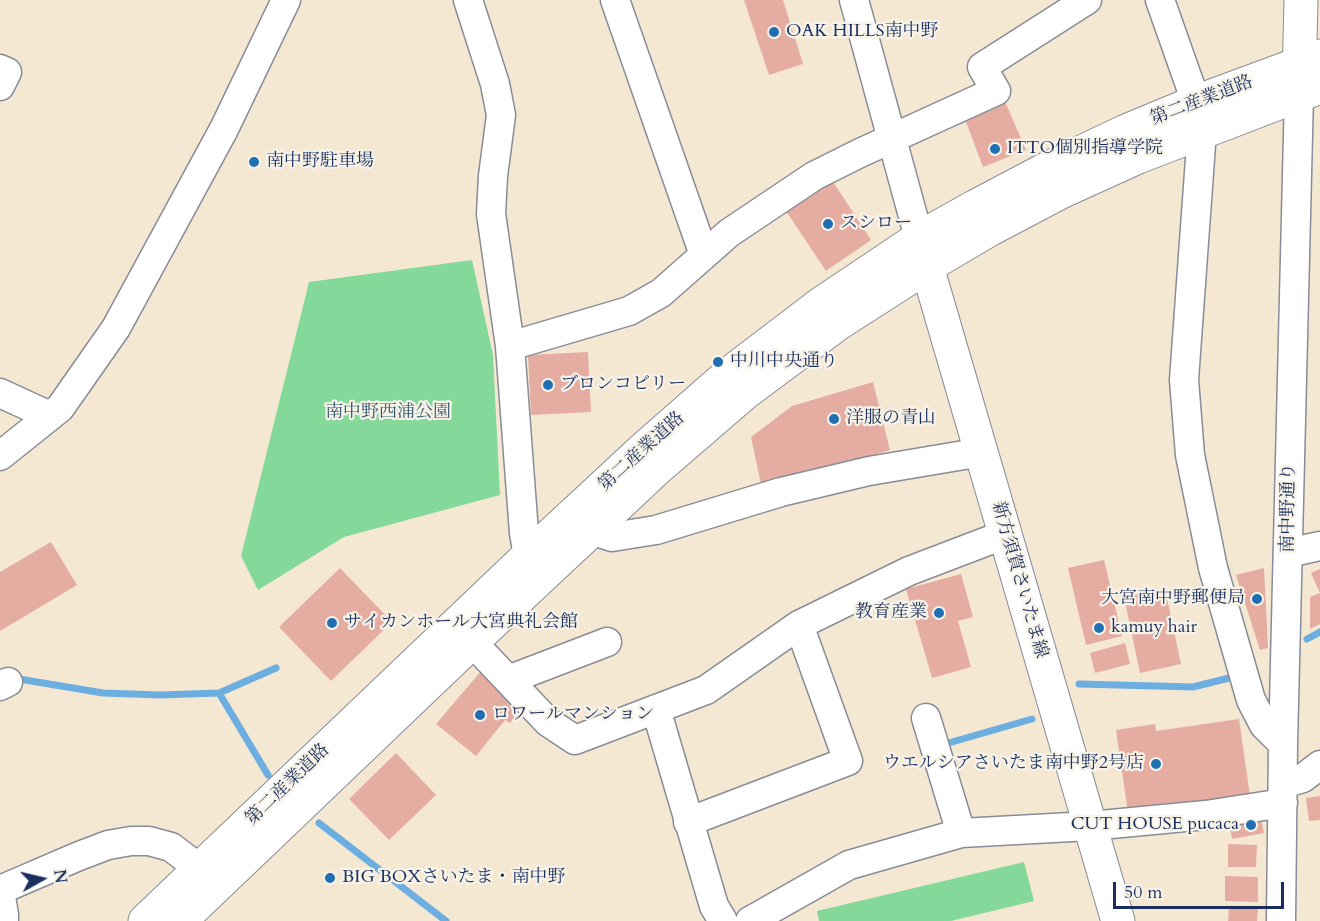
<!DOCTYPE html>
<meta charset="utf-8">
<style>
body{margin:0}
#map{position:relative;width:1320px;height:921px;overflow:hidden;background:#f5e8d3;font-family:Cardo,serif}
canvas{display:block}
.north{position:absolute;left:12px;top:849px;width:60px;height:60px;-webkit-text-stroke:4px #f7f3e8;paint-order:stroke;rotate:82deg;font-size:16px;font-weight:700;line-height:24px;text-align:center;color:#1b2f5e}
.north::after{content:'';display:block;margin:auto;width:21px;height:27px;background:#1b2f5e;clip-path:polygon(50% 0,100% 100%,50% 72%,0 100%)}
.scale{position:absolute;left:1113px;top:882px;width:171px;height:27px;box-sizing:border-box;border:3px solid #1b2f5e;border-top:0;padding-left:8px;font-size:18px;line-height:21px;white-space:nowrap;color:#1b2f5e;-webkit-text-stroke:4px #f7f3e8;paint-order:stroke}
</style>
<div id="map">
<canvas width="1320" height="921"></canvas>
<div class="north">N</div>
<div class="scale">50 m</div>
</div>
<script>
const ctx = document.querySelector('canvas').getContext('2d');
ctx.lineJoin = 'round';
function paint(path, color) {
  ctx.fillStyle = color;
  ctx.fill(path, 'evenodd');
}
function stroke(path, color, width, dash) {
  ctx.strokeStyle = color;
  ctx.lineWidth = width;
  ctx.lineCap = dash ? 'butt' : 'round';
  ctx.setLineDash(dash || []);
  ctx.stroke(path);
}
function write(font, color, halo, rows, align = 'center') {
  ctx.font = font + ' Cardo,"Noto Serif JP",serif';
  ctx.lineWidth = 4.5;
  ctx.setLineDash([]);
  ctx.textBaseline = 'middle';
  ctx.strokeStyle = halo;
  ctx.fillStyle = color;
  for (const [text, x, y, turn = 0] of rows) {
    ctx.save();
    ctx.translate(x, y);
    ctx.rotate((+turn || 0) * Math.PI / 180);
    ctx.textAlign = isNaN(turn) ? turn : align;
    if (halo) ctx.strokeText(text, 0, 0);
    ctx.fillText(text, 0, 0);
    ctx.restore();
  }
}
const green = new Path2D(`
 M472,260L493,355L500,495L344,537L258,590L241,556L309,282Z
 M1024,862L1034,901L951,921H819L817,911Z`);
const stream = new Path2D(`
 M1307,639L1320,632
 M15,676L19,679L103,693L160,695L219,693L268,775
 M1079,684L1193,687L1237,676
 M219,693L276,668
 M945,744L1032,719
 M319,823L446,921`);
const building = new Path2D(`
 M744,0H783L803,64L769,75Z
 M1003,97L1026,150L983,167L963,114Z
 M830,177L871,240L826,271L784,208Z
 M588,352L591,412L531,415L528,355Z
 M873,382L890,450L762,489L751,437L792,406Z
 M51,542L77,585L0,631V572Z
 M1104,560L1122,636L1086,645L1068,568Z
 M340,568L392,622L331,681L279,627Z
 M1264,568L1268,648L1260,650L1236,575Z
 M1320,569V624L1310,629V597L1320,593L1311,573Z
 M961,574L973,617L958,621L971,667L932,678L906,589Z
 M1165,589L1181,664L1140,673L1124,597Z
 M1125,643L1130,664L1095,673L1090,653Z
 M482,670L510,696L507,699L520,711L510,723L505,720L476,756L436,724Z
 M1239,719L1250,796L1128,813L1116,730L1155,724L1156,731Z
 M396,753L436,795L389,840L349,799Z
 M1320,796V820L1309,821L1306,798Z
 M1260,815L1264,833L1232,839L1229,821Z
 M1228,844L1257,845L1256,867H1228Z
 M1225,876L1258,877V902L1225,901Z
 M1229,906L1258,908L1257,921H1228Z`);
const minor = new Path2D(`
 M468,0L495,84L501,115L493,176L491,214L510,346L524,533L528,556
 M615,0L704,255
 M854,0L919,238
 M1160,0L1196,102
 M0,69L7,72L0,86
 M1202,131L1184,380L1190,455L1213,568L1251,700L1264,725L1283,744
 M510,346L629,311L661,293L729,233L814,176L860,153L996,91L982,67L1087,0
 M0,393L50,416
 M0,456L60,408L116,328L224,129L286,0
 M591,530L612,537L656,530L781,492L869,471L982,452
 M1288,553L1320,546
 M472,642L548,722L575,740L706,690L799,625L909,571L1006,534
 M508,680L607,642
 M0,686L8,682
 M656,709L714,906L723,921
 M926,718L961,833
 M1283,784L1303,778L1320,765
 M688,822L848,761L799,625
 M4,921V915L0,890L79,856L108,845L131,841H149L171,847L200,869
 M750,921L849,865L961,833L1090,826L1206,815L1283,803
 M1281,921L1283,744L1299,94`);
const major = new Path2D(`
 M1299,83L1301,0
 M921,246L1118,921
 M145,921L528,556L641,451L730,373L822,303L919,238L976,206L1050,167L1126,131L1196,102L1320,56
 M180,921L472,642L658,468L745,393L839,323L928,266L989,230L1063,191L1138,157L1320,87`);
const markers = [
 [774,32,6,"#1f6fb2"],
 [995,149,6,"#1f6fb2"],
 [254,162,6,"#1f6fb2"],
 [828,224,6,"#1f6fb2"],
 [718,362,6,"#1f6fb2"],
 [548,385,6,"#1f6fb2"],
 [834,419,6,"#1f6fb2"],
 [1257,599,6,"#1f6fb2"],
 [939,613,6,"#1f6fb2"],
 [332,623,6,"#1f6fb2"],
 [1099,628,6,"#1f6fb2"],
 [480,715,6,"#1f6fb2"],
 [1156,764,6,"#1f6fb2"],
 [1251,825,6,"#1f6fb2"],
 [330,878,6,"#1f6fb2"]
];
const poiNames = [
 ["OAK HILLS南中野",786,32],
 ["ITTO個別指導学院",1007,149],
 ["南中野駐車場",266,162],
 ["スシロー",840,224],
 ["中川中央通り",730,362],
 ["ブロンコビリー",560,385],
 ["洋服の青山",846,419],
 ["大宮南中野郵便局",1245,599,"right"],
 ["教育産業",927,613,"right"],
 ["サイカンホール大宮典礼会館",344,623],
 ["kamuy hair",1111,628],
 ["ロワールマンション",492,715],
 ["ウエルシアさいたま南中野2号店",1144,764,"right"],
 ["CUT HOUSE pucaca",1239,825,"right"],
 ["BIG BOXさいたま・南中野",342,878]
];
const streetNames = [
 ["第二産業道路",1202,101,-21],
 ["第二産業道路",642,452,-42],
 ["南中野通り",1289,508,-89],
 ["新方須賀さいたま線",1019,580,74],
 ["第二産業道路",288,785,-44]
];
const parkNames = [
 ["南中野西浦公園",388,413]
];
paint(green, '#84d89a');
stroke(stream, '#6daee1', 7);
paint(building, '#e5aca2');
stroke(minor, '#888c98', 31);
stroke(major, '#888c98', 35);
stroke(minor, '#fff', 28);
stroke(major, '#fff', 33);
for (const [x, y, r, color] of markers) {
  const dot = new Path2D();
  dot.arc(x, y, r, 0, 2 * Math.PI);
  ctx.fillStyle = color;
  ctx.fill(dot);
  stroke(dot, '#f7f3e8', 2);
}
write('18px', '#1b2f5e', '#f7f3e8', poiNames, 'left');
write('18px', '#1b2f5e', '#f7f3e8', streetNames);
write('18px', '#35596d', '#f7f3e8', parkNames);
</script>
